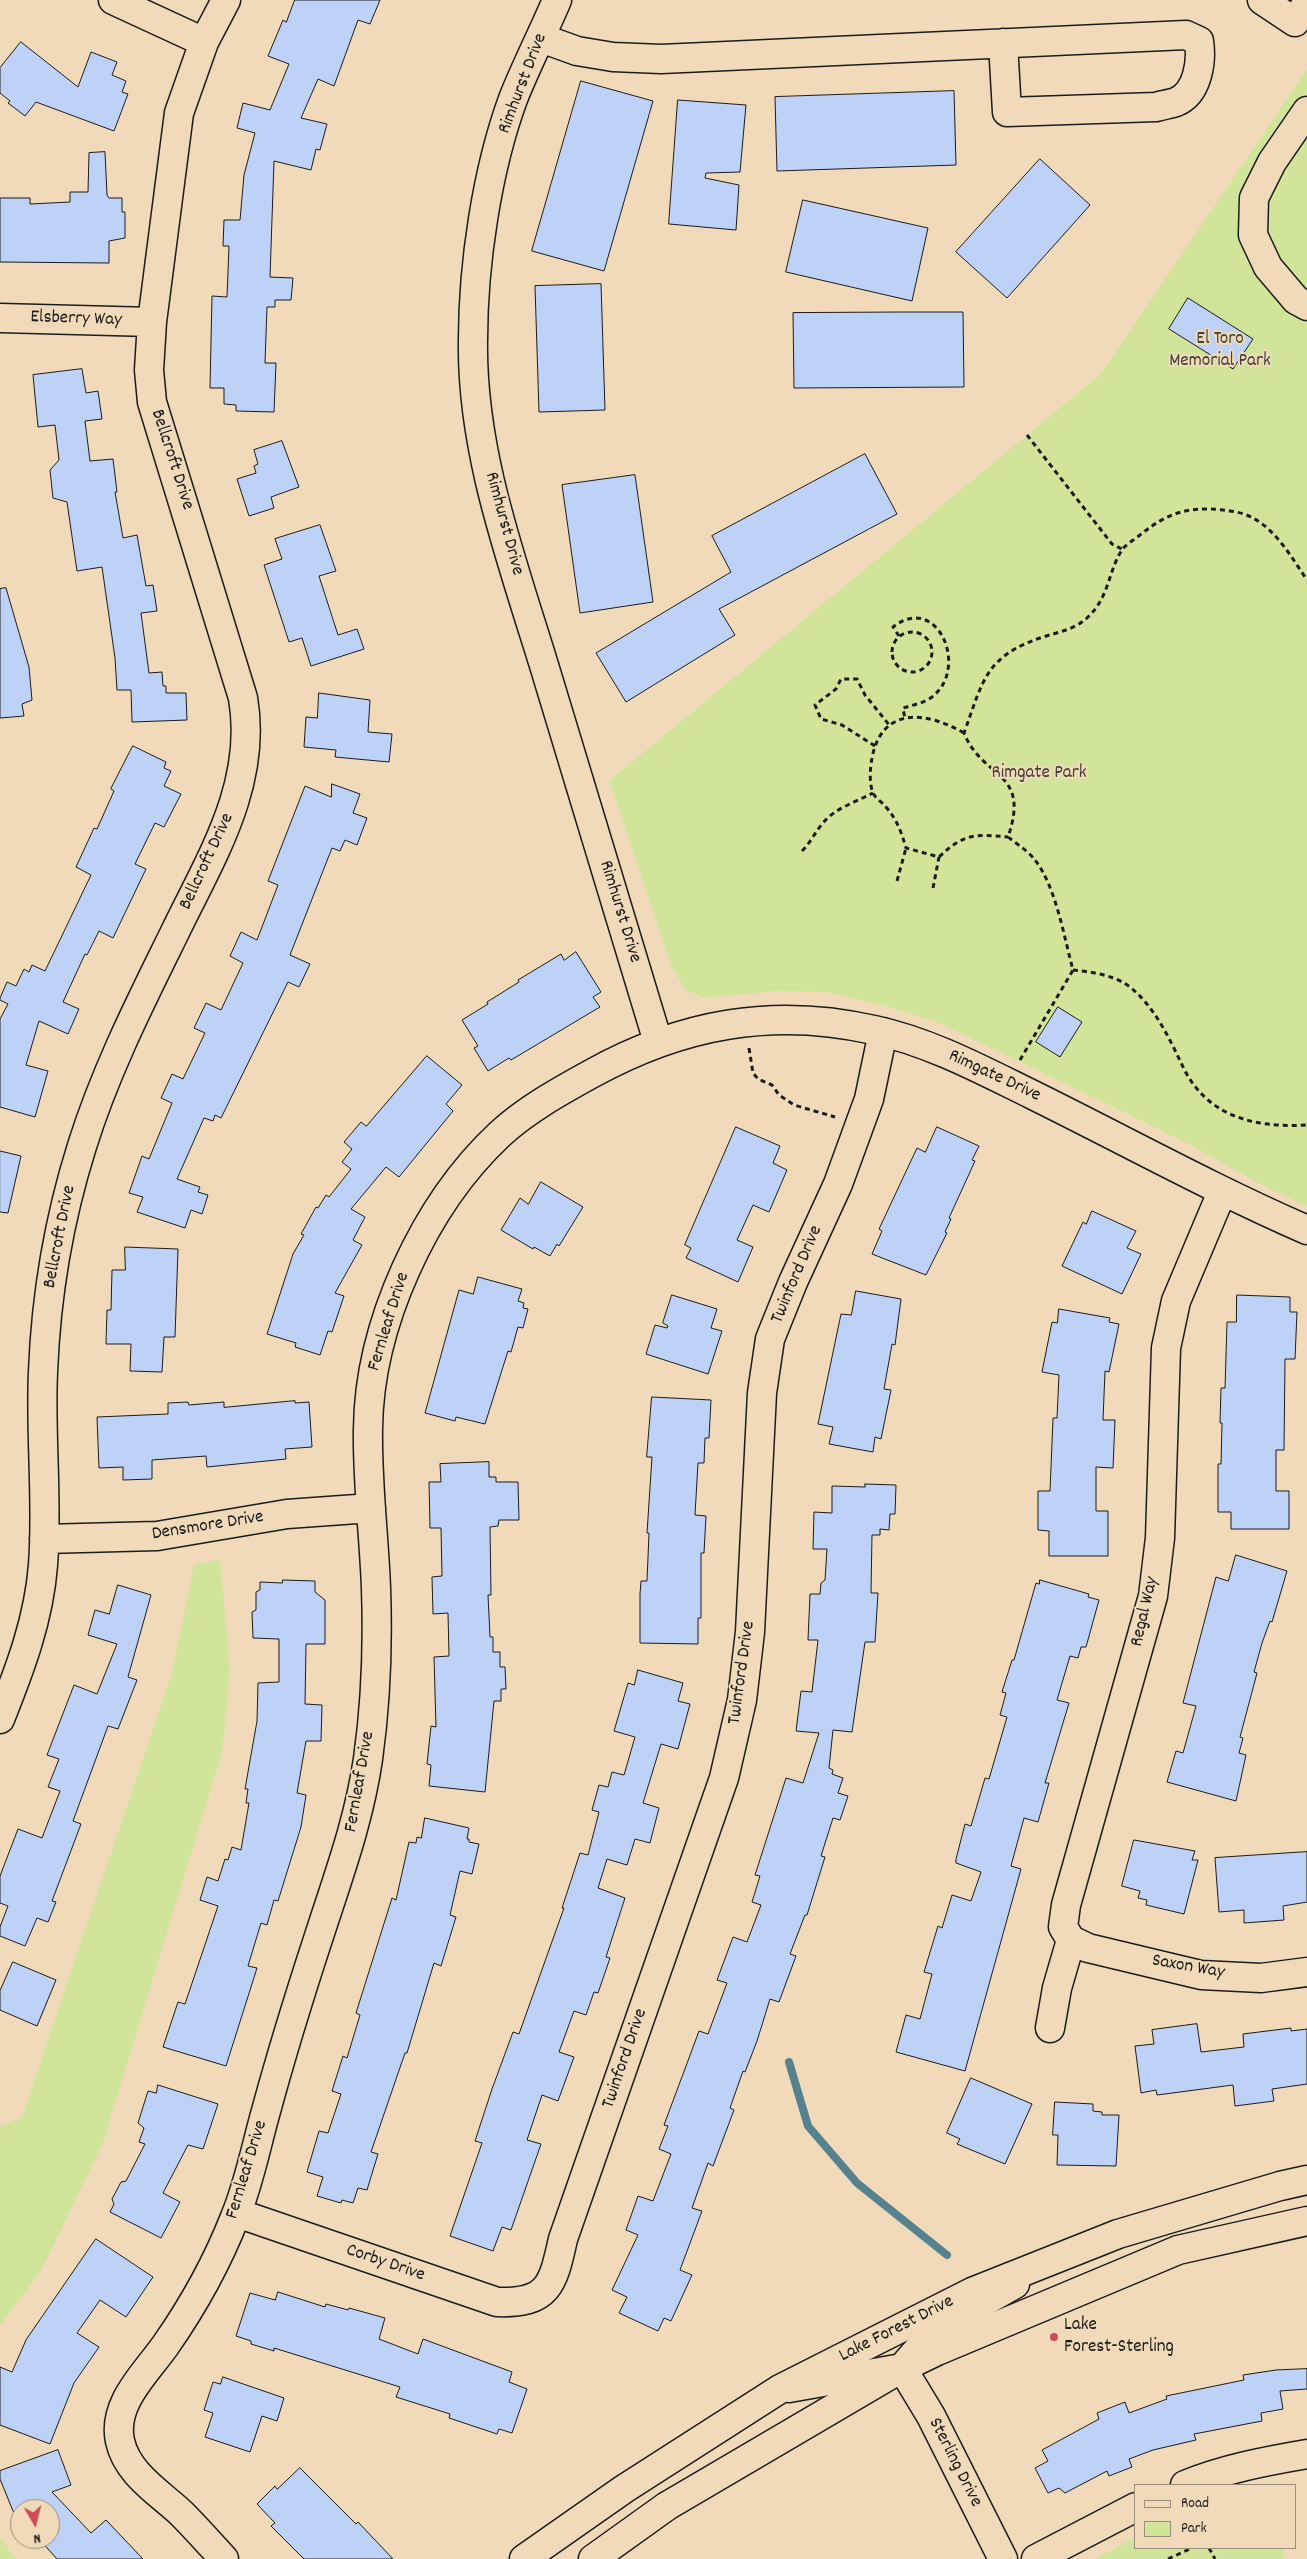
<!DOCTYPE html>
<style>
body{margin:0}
#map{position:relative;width:1307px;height:2559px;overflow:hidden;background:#f0dab9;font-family:Dekko,sans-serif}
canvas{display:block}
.legend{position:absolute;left:1134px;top:2484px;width:162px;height:65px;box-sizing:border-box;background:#f0dab9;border:1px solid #9b8e7a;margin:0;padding:6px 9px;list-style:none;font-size:15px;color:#1c1c1c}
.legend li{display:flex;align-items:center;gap:10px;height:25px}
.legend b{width:25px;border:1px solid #9b8e7a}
.north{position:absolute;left:10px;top:2499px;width:50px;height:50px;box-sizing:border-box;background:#f0dab9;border:1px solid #9b8e7a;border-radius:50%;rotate:172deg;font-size:14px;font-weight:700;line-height:20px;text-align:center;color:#1c1c1c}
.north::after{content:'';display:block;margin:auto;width:18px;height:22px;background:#d1495b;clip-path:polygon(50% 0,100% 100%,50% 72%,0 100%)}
</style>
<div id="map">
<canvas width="1307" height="2559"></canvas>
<ul class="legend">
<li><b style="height:6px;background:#f0dab9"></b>Road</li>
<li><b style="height:14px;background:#d1e59a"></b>Park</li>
</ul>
<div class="north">N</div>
</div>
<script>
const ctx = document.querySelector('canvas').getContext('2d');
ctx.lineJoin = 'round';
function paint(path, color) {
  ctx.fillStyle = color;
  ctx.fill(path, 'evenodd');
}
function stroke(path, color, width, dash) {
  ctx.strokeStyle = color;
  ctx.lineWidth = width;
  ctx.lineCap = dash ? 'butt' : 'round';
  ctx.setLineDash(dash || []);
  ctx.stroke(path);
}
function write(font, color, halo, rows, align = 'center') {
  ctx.font = font + ' Dekko,sans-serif';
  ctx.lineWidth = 4;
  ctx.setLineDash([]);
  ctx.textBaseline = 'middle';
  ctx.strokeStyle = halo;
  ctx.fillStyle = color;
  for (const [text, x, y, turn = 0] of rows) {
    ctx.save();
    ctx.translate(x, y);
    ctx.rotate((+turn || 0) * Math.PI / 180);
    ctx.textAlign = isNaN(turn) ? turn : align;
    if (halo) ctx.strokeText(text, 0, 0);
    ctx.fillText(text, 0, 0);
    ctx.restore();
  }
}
const green = new Path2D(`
 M1307,69V1206L1266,1187L1181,1140L942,1024L880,1004L826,992L776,991L704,998L686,990L672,968L609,781L1101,374Z
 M220,1559L230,1668L223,1749L103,2143L42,2269L0,2325V2127L22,2117L172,1672L194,1565Z
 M0,2537L16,2559H0Z
 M1136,2537V2548H1284L1283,2559H1095Z`);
const stream = new Path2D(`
 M789,2062L808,2126L857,2183L947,2255`);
const building = new Path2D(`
 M295,0H380L370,24L358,20L334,86L318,79L301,118L327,124L320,150L316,149L311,170L274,161L270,277L293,278L291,300H275V307H267L265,363H276L274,412L236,411V405L224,404V388H210L212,296L227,297L229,246H223L224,220H240L244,175L255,133L237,128L243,103L270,110L289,64L268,56L283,20L286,22Z
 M21,42L78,87L91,52L117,62L112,75L126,81L122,92L128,94L114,131L36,102L25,116L8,103L10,101L0,93V68Z
 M581,81L653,101L604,271L532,251Z
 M954,91L956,165L777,171L775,97Z
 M678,100L746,105L740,172L706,173L705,178L739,185L736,230L669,224Z
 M105,152L107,195L109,198H122V212H125V238L109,241V263L0,262V198H30V204L70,202V192H88L89,153Z
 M1040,159L1090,205L1007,298L956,252Z
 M803,200L928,228L912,301L786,272Z
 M601,284L605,410L539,412L535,286Z
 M1188,298L1253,339L1233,369L1169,329Z
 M902,312H963L964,387L794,388L793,313Z
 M82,369L86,393L98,391L102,419L85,421L90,461L113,459L117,492H115L123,538L137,535L146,586L153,585L157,611L141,613L149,673L162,672L163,686H166V693H186L187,720L132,722L131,690H117L115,658L102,567L77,571L67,502L53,498L50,470L59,460L55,425L38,427L33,375Z
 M282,441L299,487L271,497L274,508L249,516L237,479L256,473L254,466L258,464L254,450Z
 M865,454L897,514L719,609L735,635L626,702L596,653L731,572L712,536Z
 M635,475L653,602L580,613L562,485Z
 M320,525L336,571L319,576L338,635L357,629L364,649L311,666L302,638L289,642L264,565L282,559L275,539Z
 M6,588L29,667L32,700L22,704L24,716L0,718V589Z
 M319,693L370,700L368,732L392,734L389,762L335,757L336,750L304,747L306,717L317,718Z
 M133,746L166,762L164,768L171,771L164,786L181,794L164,827L155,823L135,864L146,869L113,938L99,931L87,955L85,954L63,1002L79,1009L68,1034L39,1021L26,1065L48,1071L35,1117L0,1107V1019L8,1004L0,1000V998L7,982L16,986L24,969L29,972L32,965L45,971L91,875L76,867L94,828L97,829L114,791L111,789Z
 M332,784L360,794L353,813L367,818L357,845L345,840L340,851L332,848L290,955L310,964L299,987L288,982L221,1118L215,1115L213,1121L204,1118L177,1179L200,1187L198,1192L208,1195L202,1214L191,1210L185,1228L137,1212L143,1197L129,1193L142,1156L149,1159L172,1103L161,1098L172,1074L183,1079L205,1033L194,1028L206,1003L221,1010L243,963L230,956L241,932L257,940L278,885L268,881L305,786L331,797Z
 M576,952L601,992L593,997L600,1007L511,1060L509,1058L488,1071L474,1048L478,1046L462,1020L488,1004L487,1002L519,982L518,980L561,954L564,960Z
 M1058,1007L1082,1022L1060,1057L1036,1042Z
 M427,1056L462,1085L446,1104L453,1111L399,1177L386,1167L351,1209L365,1217L353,1240L362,1245L335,1293L344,1296L332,1332L328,1331L320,1355L295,1347L296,1343L267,1334L293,1254L304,1235L301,1234L316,1207L318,1208L326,1195L329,1197L351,1169L342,1162L352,1149L344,1142L361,1122L366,1126Z
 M736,1127L780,1146L773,1163L787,1170L769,1212L753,1205L737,1240L753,1247L738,1282L686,1258L691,1248L685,1245Z
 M937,1127L979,1146L972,1160L975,1161L949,1218L951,1219L945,1232L947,1233L926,1275L872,1254L882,1231L879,1229L917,1148L925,1152Z
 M0,1151L21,1156L8,1213L0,1212Z
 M541,1182L583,1207L559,1246L557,1244L550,1256L534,1247L533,1249L501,1230L520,1198L528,1204Z
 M1092,1211L1136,1231L1127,1248L1141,1254L1122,1294L1062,1266L1083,1222L1086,1224Z
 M125,1247L178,1249L175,1337H164L162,1372L130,1371L131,1344H106L107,1310H111L112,1270H125Z
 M478,1277L522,1289L518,1301L524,1303L523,1308L528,1309L523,1328L518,1327L511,1352L508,1351L485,1424L456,1417L455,1421L425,1413L459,1290L473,1294Z
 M856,1291L901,1299L895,1345L892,1344L884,1389L891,1390L881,1439L875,1437L873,1452L829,1444L833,1427L818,1424L841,1314L851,1315Z
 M672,1295L717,1309L711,1328L722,1331L708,1374L646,1354L655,1325L667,1328L668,1326L663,1323Z
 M1237,1295L1290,1297V1312H1297L1295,1359H1285L1284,1450H1276V1491H1289V1529H1231V1512H1218V1464H1221L1222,1423H1220L1221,1388H1225L1227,1322H1236Z
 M1059,1309L1110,1318L1109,1322L1119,1324L1109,1372L1105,1371L1103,1420H1115L1113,1468L1096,1467V1511H1108V1556H1049V1531L1038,1530V1491H1050L1053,1418H1057L1059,1375L1042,1372L1052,1322L1057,1323Z
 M652,1397L711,1400L709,1438H705L704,1463H698L695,1515L706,1516L704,1553H701V1618H698V1644L640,1643V1594L641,1581H647L649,1533H647L652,1457H647Z
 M295,1401V1403L309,1402L312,1447L285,1449L286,1459L207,1467L206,1456L152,1460V1479L123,1480V1467L99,1468L97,1417L168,1414V1403L188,1402L189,1405L224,1402V1407Z
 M489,1462V1477H496V1482H518L519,1520H499L498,1526L490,1527L491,1595H488L490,1637H493V1652H500V1667H505L506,1689H501V1701H494L485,1792L429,1786L431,1765L427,1764L431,1726L436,1727L434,1657L449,1656L448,1613L433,1614L432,1577L442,1576L441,1528H430L429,1482H441L440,1464Z
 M865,1484L896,1485L895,1514H890L889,1530L880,1529V1535H872L871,1593H878L875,1642H865L852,1732L833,1730L829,1768L833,1770L832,1774L843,1778L838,1793L848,1796L840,1820L833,1818L821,1856L825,1857L807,1915H805L790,1954L796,1956L779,2002L770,1999L757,2041L745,2072L743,2071L730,2108L734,2110L713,2166L708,2163L692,2208L702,2211L680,2270L692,2275L671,2321L664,2318L658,2331L619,2313L627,2297L612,2290L638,2235L626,2230L638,2196L653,2201L671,2154L659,2149L668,2126L664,2125L686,2066L699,2031L708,2034L727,1983L717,1980L733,1937L747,1942L761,1905L752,1902L760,1876L755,1875L786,1778L803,1783L819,1733L796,1731L801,1691L812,1692L818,1640H808L810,1594H820L821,1583L825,1580L827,1549H813L814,1512L832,1513V1486L865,1487Z
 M1236,1555L1287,1571L1272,1622L1270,1621L1262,1643L1254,1672L1257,1673L1240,1737L1243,1738L1239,1753L1246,1755L1236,1801L1167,1782L1176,1751L1183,1753L1196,1706L1183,1703L1216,1577L1228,1581Z
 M283,1580L315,1581V1592L325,1600V1644H306L305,1704L322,1705L321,1741H306L297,1793L306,1795L301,1827L278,1901L274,1900L267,1925L261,1923L248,1966L257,1968L226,2066L163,2047L178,2002L185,2004L218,1906L200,1900L207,1877L218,1881L225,1859L228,1860L232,1847L241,1850L249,1803H246L248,1789H245L257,1721L258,1683L279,1682V1639L253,1638L252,1612L256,1610V1592L260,1590V1582L282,1583Z
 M1040,1580L1089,1594L1088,1597L1099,1600L1086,1647H1081L1078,1658L1070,1656L1057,1700L1069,1703L1045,1783H1049L1038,1822L1024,1818L1011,1866L1021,1869L965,2071L896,2052L906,2015L920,2019L932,1974L924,1972L938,1926L942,1928L952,1895L971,1901L981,1872L956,1863V1859L965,1824L971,1826L985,1778L989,1779L1007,1717L1000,1715L1006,1693L1002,1692L1012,1660H1014L1036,1583L1039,1584Z
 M118,1585L151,1595L128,1677L137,1680L118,1729L108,1726L73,1821L81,1824L52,1901L56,1902L48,1922L37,1918L25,1946L0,1936V1927L8,1906L0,1903V1876L18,1829L42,1838L60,1791L48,1787L59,1759L47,1755L74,1685L97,1694L117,1644L88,1635L95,1610L109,1614Z
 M638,1670L683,1683L678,1701L690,1704L678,1749L661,1744L643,1803L659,1808L650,1843L635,1839L627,1865L607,1859L598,1888L625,1898L606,1957L610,1958L598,1993L594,1992L586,2015L574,2011L559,2052L574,2057L558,2101L542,2095L527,2140L541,2144L511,2230L502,2227L493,2251L450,2236L482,2143L475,2141L492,2089L513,2032L519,2034L564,1908H562L580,1853L588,1855L599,1812L592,1810L599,1785L608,1787L612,1772L624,1775L635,1737L614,1731L628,1683L634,1685Z
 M425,1818L469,1828L467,1839H469V1842L479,1844L472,1874L460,1871L450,1915L456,1917L441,1966L434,1963L407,2053H405L371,2152L378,2154L367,2190L358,2188L353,2203L342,2200L341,2203L317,2196L323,2177L307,2172L319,2131L328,2133L341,2094L332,2091L343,2056L347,2058L360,2015L356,2013L392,1898L396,1900L409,1842L416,1843L417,1837L421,1838Z
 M1134,1840L1195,1851L1192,1860H1198L1184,1914L1146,1905L1147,1900L1138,1898L1140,1891L1122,1886Z
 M1307,1852V1902L1283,1906L1284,1920L1244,1923V1910L1219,1912L1215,1858Z
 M13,1962L56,1980L37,2026L0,2010V1991Z
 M1197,2024L1201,2052L1244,2047L1243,2034L1291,2028V2031L1307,2029V2084L1272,2089L1274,2101L1235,2106L1233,2085L1157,2095L1156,2090L1141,2093L1135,2046L1154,2044L1152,2030Z
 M971,2078L1032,2104L1005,2164L957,2144L960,2139L947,2133Z
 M158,2085L218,2104L203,2149L188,2145L163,2193L180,2202L161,2238L110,2212L114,2204L112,2199L121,2182L126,2181L145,2144L139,2142L144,2128L138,2123L148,2091L156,2093Z
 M1055,2102L1093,2104V2111L1102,2112V2115H1119L1116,2166L1057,2165L1058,2135H1053Z
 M96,2239L153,2277L126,2317L100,2300L77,2333L99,2347L74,2383L50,2444L0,2425V2367L12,2372L26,2340Z
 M278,2292L325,2307L326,2304L348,2310L349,2308L385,2318L379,2339L418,2354L423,2339L512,2372L509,2382L527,2389L512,2433L499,2429L497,2434L449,2418L450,2414L396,2397L400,2387L274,2348V2351L251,2344V2341L236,2336L250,2293L275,2300Z
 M1307,2369V2389L1280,2391L1283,2409L1261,2413L1262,2421L1194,2434L1196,2440L1153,2450L1129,2459L1132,2467L1109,2476L1107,2471L1065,2493L1059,2488L1048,2493L1035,2468L1048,2461L1042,2450L1099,2419L1097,2413L1125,2402L1129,2413L1167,2399L1166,2396L1244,2380L1243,2375L1276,2370Z
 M223,2377L284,2398L277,2421L262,2416L250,2452L205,2437L213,2413L204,2410L213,2382L220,2384Z
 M58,2450L71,2485L52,2492L91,2533L106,2520L143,2559H57L39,2539H50V2509H20V2518L13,2511L0,2479V2471Z
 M300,2468L356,2524L358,2522L393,2559H304L271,2526L275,2523L257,2504L275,2486L277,2489Z`);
const path = new Path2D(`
 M1027,435L1112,544L1122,549
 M892 652a20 20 0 1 1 40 0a20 20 0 1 1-40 0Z
 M899,636L893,627C937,592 970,668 932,697C924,703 913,705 903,708L905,719
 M964,733C928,712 882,705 872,758C870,769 869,783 873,793C875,798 882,802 886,807C897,820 901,831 906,848L939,857C964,833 976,834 1008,837
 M875,746L842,725L821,719L815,705L836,689L841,679H857L865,695L890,726
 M802,851C811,842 815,832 823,823C835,808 856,802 873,793
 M897,881L906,848
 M933,888L939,857
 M1073,970C1092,972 1114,975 1130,987C1156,1008 1170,1040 1184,1069C1209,1118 1257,1128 1307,1125
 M749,1048L753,1073L758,1079L772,1085L779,1095L794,1105L835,1117
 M1020,1060L1073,970C1064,937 1056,887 1035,860C1028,851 1017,844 1008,837C1031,770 983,780 964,733C983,681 985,656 1043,637C1059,632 1076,629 1088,617C1110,596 1108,571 1122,550C1126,544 1134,540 1140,535C1167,513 1188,506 1223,510C1233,511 1244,513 1253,518C1277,531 1292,558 1307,580
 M1209,2548L1215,2559
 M1168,2559L1192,2548`);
const minor = new Path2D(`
 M113,0L204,42
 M557,0C543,33 526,66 513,99C487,170 473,264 473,340C471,450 511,558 543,662C581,789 620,915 658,1042
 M1262,0L1295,22L1307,3
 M541,38L577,51L613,57L661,59L1186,35L1199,41C1202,61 1198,93 1176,102C1170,104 1163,105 1156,107L1007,112L1003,43
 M1307,111L1272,162L1254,198L1253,235L1268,267L1296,300L1307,306
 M0,318L152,322
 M44,1539L157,1536L287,1514L371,1508
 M0,1719C20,1669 39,1619 43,1565C48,1501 40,1436 43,1372C46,1295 59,1219 82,1146C105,1072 140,1003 174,934C210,859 258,785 243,698L152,402L149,370L152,322L179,113L204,42L226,0
 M1071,1940L1088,1948L1201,1975L1261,1978L1307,1972
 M1050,2028L1057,1988L1071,1940L1063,1927L1066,1905L1153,1596L1160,1538L1166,1348L1176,1301L1222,1192
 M237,2213L497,2302C549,2304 553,2284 563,2239L724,1778L742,1700L750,1632L762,1393L770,1339L793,1282L838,1184L869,1099L883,1032
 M902,2368L931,2416L1003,2559
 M789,2388L902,2368L936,2329L1015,2284
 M1185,2485C1224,2469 1266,2461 1307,2454
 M224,2559C210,2544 197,2529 182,2514C160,2493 127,2474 120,2441C112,2404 145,2374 165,2346C193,2306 217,2263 235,2217C249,2184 256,2146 266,2111C282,2052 300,1994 319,1936C338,1877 359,1821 368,1759C376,1702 378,1645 376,1588C374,1535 367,1482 368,1429C369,1325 424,1205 500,1134C526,1110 560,1091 591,1074C681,1024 773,1007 874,1030C930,1042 982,1070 1033,1095C1124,1140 1213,1189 1307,1230
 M1036,2559L1136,2507`);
const major = new Path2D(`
 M524,2559L624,2489L780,2389L972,2292L1118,2234L1280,2186L1307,2180
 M593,2559L667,2506L902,2368L937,2351L1178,2250L1307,2221`);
const markers = [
 [1054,2337,5,"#d1495b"]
];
const streetNames = [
 ["Rimhurst Drive",524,84,-69],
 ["Elsberry Way",76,320,2],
 ["Bellcroft Drive",171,460,72],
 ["Rimhurst Drive",503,524,75],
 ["Bellcroft Drive",208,862,-65],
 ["Rimhurst Drive",619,912,73],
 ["Rimgate Drive",994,1077,25],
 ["Bellcroft Drive",61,1237,-79],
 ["Twinford Drive",798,1275,-67],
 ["Fernleaf Drive",390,1322,-73],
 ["Densmore Drive",208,1527,-9],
 ["Regal Way",1146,1612,-77],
 ["Twinford Drive",743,1673,-82],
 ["Fernleaf Drive",361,1782,-80],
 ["Saxon Way",1188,1968,10],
 ["Twinford Drive",626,2059,-71],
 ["Fernleaf Drive",248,2170,-73],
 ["Corby Drive",385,2264,19],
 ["Lake Forest Drive",897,2330,-27],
 ["Sterling Drive",954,2463,63]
];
const parkNames = [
 ["El Toro",1220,340],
 ["Memorial Park",1220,362],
 ["Rimgate Park",1039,774]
];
const poiNames = [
 ["Lake",1064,2326],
 ["Forest-Sterling",1064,2348]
];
paint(green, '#d1e59a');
stroke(stream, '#56828f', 8);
paint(building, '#bdd2f6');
stroke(building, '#1c1c1c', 1);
stroke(minor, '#1c1c1c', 31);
stroke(major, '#1c1c1c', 31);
stroke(path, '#1c1c1c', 3, [5, 4]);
stroke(minor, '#f0dab9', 28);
stroke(major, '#f0dab9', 28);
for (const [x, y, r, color] of markers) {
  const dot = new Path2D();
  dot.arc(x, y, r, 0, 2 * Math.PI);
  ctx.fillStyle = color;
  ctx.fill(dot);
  stroke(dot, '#f0dab9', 2);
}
write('19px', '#1c1c1c', '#f0dab9', streetNames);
write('19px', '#404435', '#f0dab9', parkNames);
write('19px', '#1c1c1c', '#f0dab9', poiNames, 'left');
</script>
